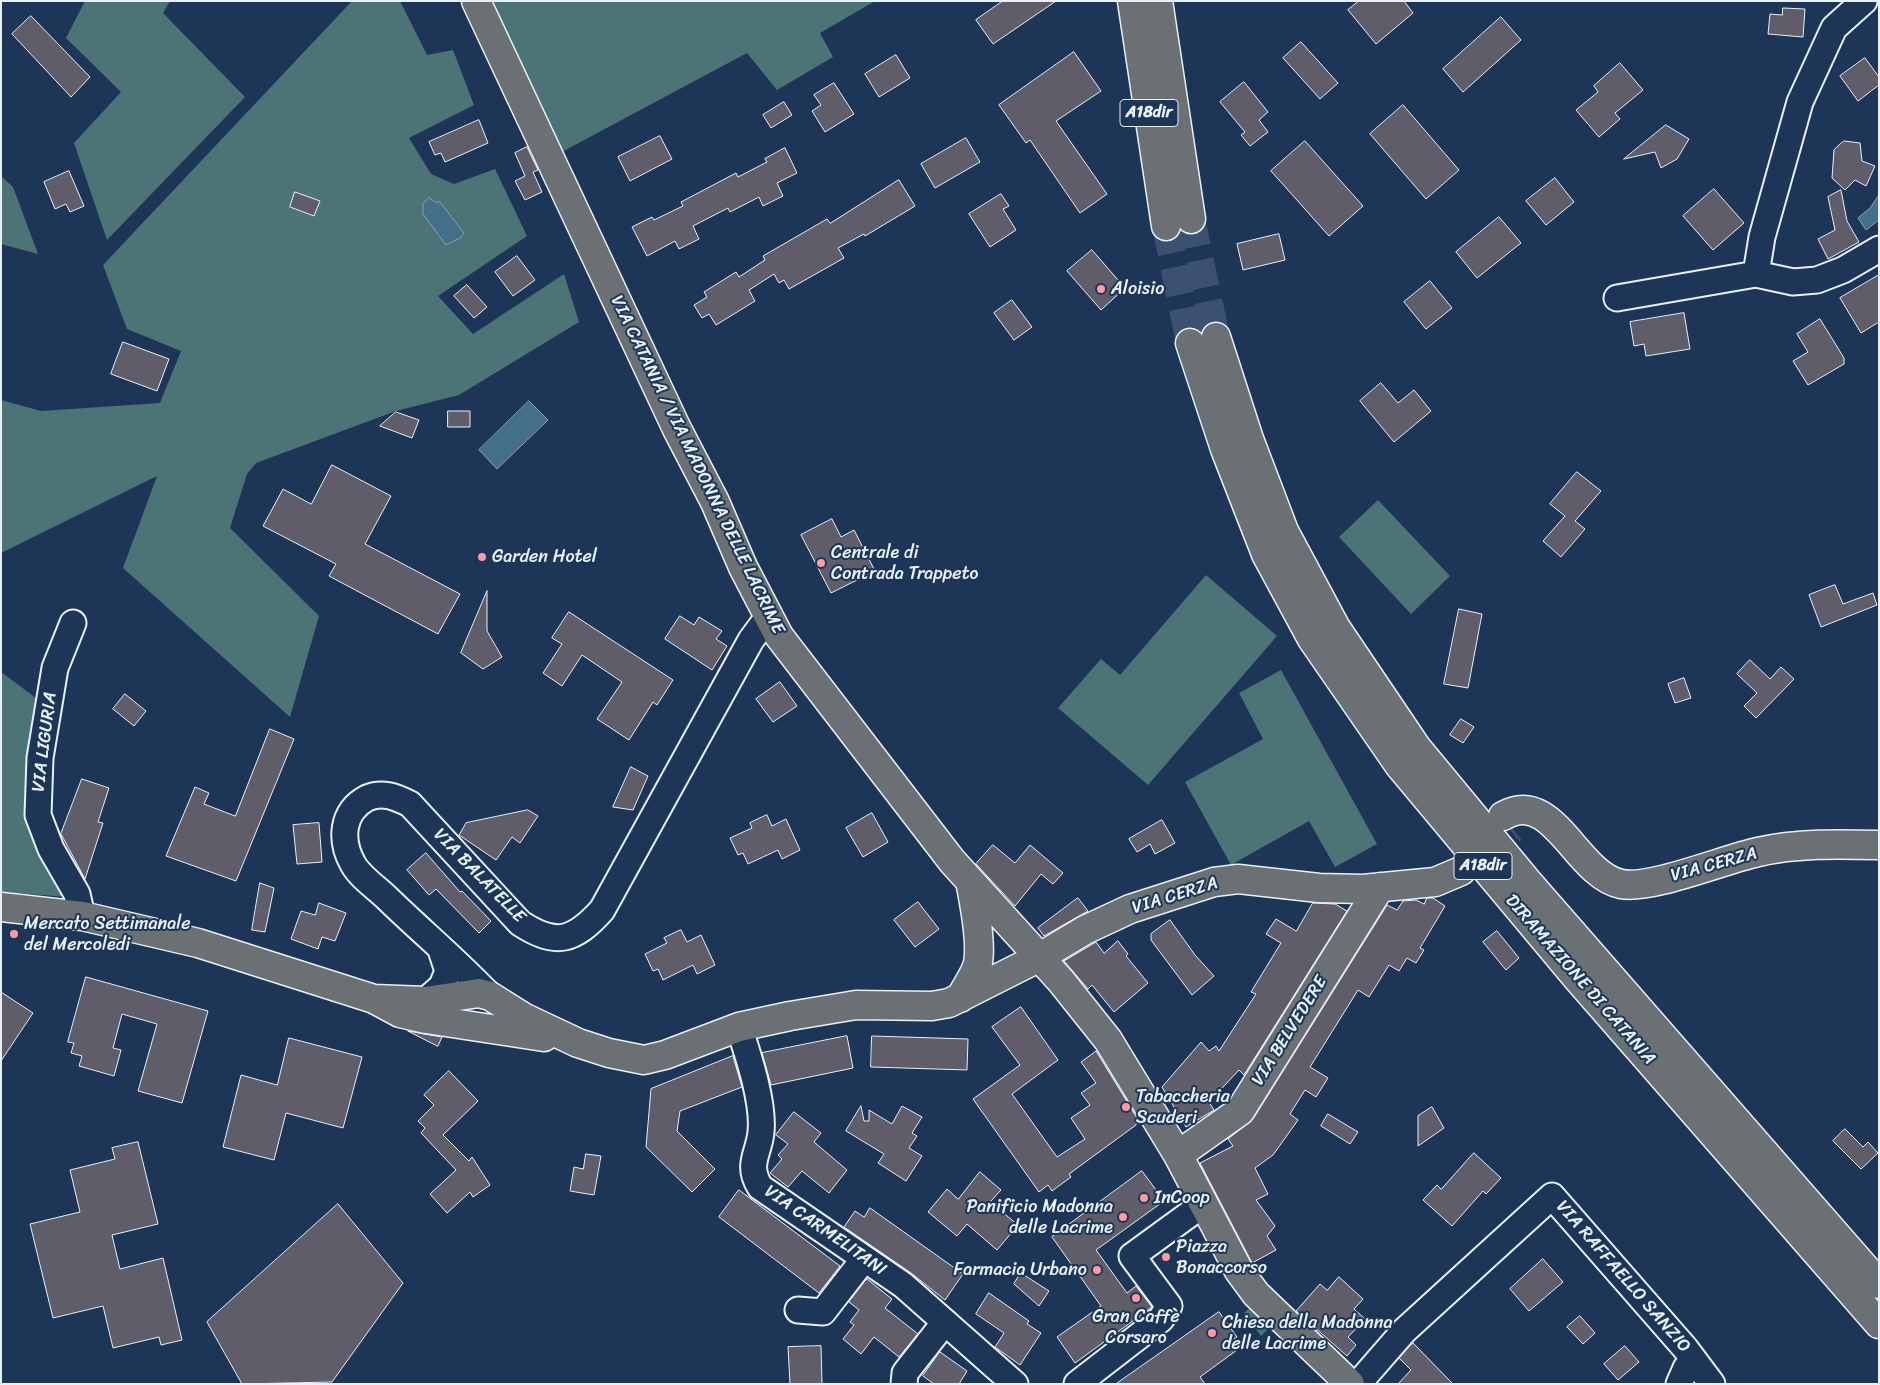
<!DOCTYPE html>
<meta charset="utf-8">
<style>
body{margin:0}
#map{position:relative;width:1880px;height:1385px;overflow:hidden;background:#1d3557;font-family:Sriracha,sans-serif}
canvas{display:block}
.frame{position:absolute;inset:0;border:2px solid #e8f1f8;pointer-events:none}
</style>
<div id="map">
<canvas width="1880" height="1385"></canvas>
<div class="frame"></div>
</div>
<script>
const ctx = document.querySelector('canvas').getContext('2d');
ctx.lineJoin = 'round';
function paint(path, color) {
  ctx.fillStyle = color;
  ctx.fill(path, 'evenodd');
}
function stroke(path, color, width, dash) {
  ctx.strokeStyle = color;
  ctx.lineWidth = width;
  ctx.lineCap = dash ? 'butt' : 'round';
  ctx.setLineDash(dash || []);
  ctx.stroke(path);
}
function write(font, color, halo, rows, align = 'center') {
  ctx.font = font + ' Sriracha,sans-serif';
  ctx.lineWidth = 4;
  ctx.setLineDash([]);
  ctx.textBaseline = 'middle';
  ctx.strokeStyle = halo;
  ctx.fillStyle = color;
  for (const [text, x, y, turn = 0] of rows) {
    ctx.save();
    ctx.translate(x, y);
    ctx.rotate((+turn || 0) * Math.PI / 180);
    ctx.textAlign = isNaN(turn) ? turn : align;
    if (halo) ctx.strokeText(text, 0, 0);
    ctx.fillText(text, 0, 0);
    ctx.restore();
  }
}
const green = new Path2D(`
 M85,1H170L163,13L245,97L107,240L74,143L121,92L66,38Z
 M352,1H400L427,55L453,50L474,105L409,138L431,174L454,184L495,169L527,236L438,296L473,334L564,274L579,322L459,395L396,411L256,463L247,474L230,528L319,616L290,717L123,568L157,476L1,553V400L41,411L160,403L181,351L127,329L103,265Z
 M485,1H875L820,33L833,57L777,90L747,53L558,154Z
 M1,176L13,187L38,254L1,244Z
 M1378,500L1450,576L1411,614L1339,537Z
 M1206,575L1277,636L1148,785L1058,708L1101,659L1120,675Z
 M1281,670L1377,844L1335,867L1309,821L1231,865L1185,782L1263,739L1239,693Z
 M1,672L44,704L33,740L69,897L1,892Z
 M1253,1305L1271,1326L1261,1336L1244,1313Z`);
const water = new Path2D(`
 M1879,195V220L1866,230L1858,218L1870,208Z
 M429,198L437,203L439,201L464,233L460,238L446,245L423,214V204Z
 M529,401L548,420L497,469L479,450Z`);
const building = new Path2D(`
 M1003,1H1056L993,44L976,20Z
 M1359,1H1404L1413,13L1376,44L1348,10Z
 M1783,8L1805,9L1803,37L1768,34L1770,14L1782,15Z
 M31,16L90,77L71,97L12,34Z
 M1501,17L1521,40L1463,92L1443,69Z
 M1301,42L1338,83L1320,99L1283,58Z
 M1074,52L1101,91L1056,121L1107,194L1080,213L1030,140L1026,143L999,105Z
 M896,55L910,78L879,97L865,74Z
 M1865,58L1879,77V85L1858,101L1840,76Z
 M1620,63L1643,90L1615,113L1620,119L1599,137L1576,110L1598,92L1594,86Z
 M1244,82L1268,112L1259,120L1268,132L1250,146L1241,135L1245,132L1220,102Z
 M834,83L854,114L825,132L812,111L821,105L814,95Z
 M784,102L792,115L771,128L763,115Z
 M1403,105L1459,170L1426,199L1370,134Z
 M479,120L488,143L445,162L441,153L435,155L429,142Z
 M1666,125L1689,139L1677,159L1661,168L1655,152L1624,159Z
 M660,136L672,159L630,181L618,157Z
 M966,138L980,162L935,188L921,164Z
 M1305,141L1363,206L1329,236L1271,171Z
 M1844,141L1860,143L1862,161L1875,166L1866,186L1855,180L1845,190L1832,178L1834,150Z
 M527,147L538,170L533,172L542,192L525,200L515,181L525,176L515,153Z
 M785,148L797,173L777,183L783,196L763,206L759,197L730,212L728,208L693,226L699,239L679,249L675,241L647,256L632,227L652,217L654,220L683,206L681,202L736,173L738,177L767,162L765,159Z
 M69,171L84,206L70,212L66,204L55,209L44,182Z
 M1555,178L1574,202L1546,225L1526,201Z
 M899,180L915,206L865,236L864,234L838,248L844,258L789,289L784,280L779,283L774,274L749,290L755,301L716,325L709,314L702,318L694,305L707,297L704,292L736,272L739,277L765,260L763,256L827,219L830,223Z
 M1714,189L1744,223L1713,250L1683,216Z
 M1841,190L1847,221L1859,242L1828,259L1818,239L1835,230L1828,197Z
 M295,192L320,201L314,216L290,207Z
 M1001,194L1009,206L1003,209L1016,230L990,247L969,214Z
 M1499,217L1521,243L1477,278L1456,252Z
 M1279,234L1285,260L1243,270L1237,244Z
 M1092,250L1125,288L1101,310L1067,271Z
 M517,256L535,280L513,296L495,272Z
 M1879,275V322L1861,333L1840,298Z
 M1430,281L1452,308L1426,329L1404,302Z
 M467,285L487,307L474,318L454,296Z
 M1012,300L1032,327L1014,340L994,313Z
 M1684,313L1690,349L1646,356L1644,344L1634,346L1630,322Z
 M1820,319L1844,358V364L1808,385L1793,361L1808,352L1797,334Z
 M123,342L169,359L157,391L111,374Z
 M1381,383L1398,403L1414,390L1431,411L1394,442L1360,401Z
 M448,411H470V427H448Z
 M396,412L419,420L412,438L380,426Z
 M332,465L391,496L365,544L460,594L438,634L329,576L336,564L263,526L283,489L311,504Z
 M1577,472L1601,491L1575,521L1585,529L1561,557L1543,541L1565,516L1550,504Z
 M832,519L841,537L854,530L875,571L831,593L801,535Z
 M1835,585L1843,604L1873,593L1877,605L1821,627L1809,595Z
 M487,591V631L502,657L483,669L461,653Z
 M1459,609L1482,614L1468,688L1444,684Z
 M569,612L673,680L657,705L653,702L629,740L597,719L622,682L582,655L562,686L543,673L562,644L552,638Z
 M680,616L694,625L699,617L722,631L716,639L727,646L712,670L665,639Z
 M1750,660L1770,679L1781,667L1794,679L1756,718L1744,706L1757,693L1737,674Z
 M1684,678L1691,698L1675,703L1668,684Z
 M780,682L797,706L773,722L756,699Z
 M125,694L146,711L134,726L113,709Z
 M1461,719L1474,727L1463,743L1450,735Z
 M270,729L294,739L236,881L166,856L195,787L209,793L204,804L235,816Z
 M631,767L648,776L633,810L613,807Z
 M82,779L109,788L98,822L103,823L85,879L61,834Z
 M528,810L538,816L520,843L512,837L496,860L459,835L466,823Z
 M872,813L888,842L863,857L846,828Z
 M767,815L772,826L786,819L800,850L782,859L778,850L748,864L743,853L738,855L730,838L752,828L750,823Z
 M1162,820L1175,843L1155,854L1150,844L1137,852L1129,839Z
 M319,823L322,862L297,864L293,825Z
 M993,845L1015,863L1030,845L1063,873L1053,884L1041,874L1015,906L976,864Z
 M426,853L460,892L462,891L491,921L479,933L436,889L429,895L407,870Z
 M260,883L274,888L265,932L252,930Z
 M1078,898L1088,911L1044,936L1038,928Z
 M1427,898H1433L1445,906L1420,948L1424,950L1416,963L1407,958L1399,971L1389,965L1369,997L1358,990L1310,1067L1328,1078L1316,1097L1305,1090L1290,1114L1298,1120L1273,1155L1255,1168L1268,1194L1256,1200L1275,1226L1267,1236L1276,1250L1252,1263L1200,1163L1233,1146L1228,1139L1253,1119L1387,905L1397,910L1403,901L1416,900L1424,904Z
 M918,902L939,929L915,947L894,920Z
 M319,903L346,913L335,941L322,937L318,949L291,939L301,911L315,915Z
 M1313,903L1335,904L1347,911L1244,1075L1239,1070L1209,1102L1214,1110L1186,1127L1162,1087L1201,1042L1209,1051L1216,1046L1219,1051L1256,994L1251,992L1281,943L1266,934L1276,919L1296,931Z
 M1170,920L1195,955L1214,976L1192,995L1151,940V934Z
 M681,930L687,942L701,935L715,965L697,974L693,965L663,980L658,969L653,971L645,954L667,943L664,938Z
 M1497,931L1519,958L1506,970L1483,942Z
 M1118,941L1128,954L1126,956L1148,983L1114,1012L1092,985L1088,989L1064,961L1096,942L1104,953Z
 M86,977L208,1011L182,1103L138,1091L157,1024L122,1014L113,1048L121,1050L114,1076L79,1066L82,1056L71,1053L74,1043L68,1042Z
 M1,992L33,1013L1,1061Z
 M1021,1007L1058,1060L1012,1094L1057,1157L1085,1139L1071,1118L1090,1105L1081,1093L1096,1083L1081,1062L1096,1051L1137,1118L1136,1125L1069,1174L1071,1177L1052,1191L1048,1185L1039,1192L973,1099L1020,1065L992,1027Z
 M408,1031L424,1034L442,1037L438,1046Z
 M847,1036L853,1068L771,1085L762,1053Z
 M872,1036L968,1039L967,1070L871,1067Z
 M289,1038L362,1057L343,1128L286,1113L274,1160L223,1147L241,1075L277,1085Z
 M733,1056L742,1087L680,1111L677,1131L715,1169L692,1192L646,1147L651,1089Z
 M449,1071L478,1101L443,1135L469,1161L472,1157L490,1185L473,1197L470,1192L447,1213L430,1194L456,1170L421,1133L425,1128L418,1121L434,1105L424,1095Z
 M861,1106L864,1121H869V1110L892,1124L902,1106L922,1117L912,1133L917,1136L909,1148L922,1156L906,1181L878,1163L884,1154L846,1131Z
 M1432,1107L1444,1128L1418,1146V1116Z
 M794,1112L821,1133L814,1142L847,1170L829,1193L802,1171L788,1187L770,1173L782,1159L778,1155L788,1144L776,1135Z
 M1328,1114L1358,1132L1350,1144L1321,1126Z
 M1845,1129L1863,1147L1868,1142L1878,1153L1861,1169L1833,1141Z
 M138,1142L158,1224L112,1235L120,1269L163,1258L182,1340L161,1345L159,1337L113,1348L103,1306L53,1318L30,1224L80,1212L70,1170L115,1159L112,1148Z
 M1474,1153L1501,1178L1486,1194L1483,1191L1452,1226L1423,1200L1437,1185L1441,1189Z
 M586,1154L601,1156L594,1195L570,1191L574,1167L583,1169Z
 M1142,1171L1164,1201L1096,1250L1127,1293L1136,1286L1152,1307L1075,1363L1057,1337L1101,1306L1052,1237Z
 M980,1172L1001,1190L990,1202L1018,1225L997,1250L967,1224L957,1236L928,1212L947,1189L958,1199Z
 M739,1190L840,1266L819,1293L719,1217Z
 M338,1204L403,1283L332,1382L242,1384L207,1322Z
 M870,1208L963,1274L945,1300L911,1273L844,1227L855,1211L864,1217Z
 M1543,1259L1563,1282L1529,1311L1510,1289Z
 M1021,1273L1049,1291L1039,1306L1014,1284Z
 M1339,1277L1363,1299L1354,1309L1365,1319L1348,1337L1356,1345L1347,1356L1296,1311L1320,1284L1327,1290Z
 M867,1279L892,1299L885,1308L918,1334L899,1357L874,1337L861,1354L843,1339L854,1325L850,1322L859,1310L849,1302Z
 M989,1293L1029,1321L1027,1324L1041,1333L1020,1365L995,1347L1004,1333L976,1314Z
 M1219,1312L1237,1337L1231,1341L1237,1350L1200,1377L1205,1384H1116Z
 M1580,1316L1595,1333L1583,1344L1567,1327Z
 M1413,1343L1453,1384H1398L1411,1370L1399,1358Z
 M821,1346L822,1384H790L788,1347Z
 M1625,1346L1639,1362L1618,1380L1604,1364Z
 M940,1352L967,1371L959,1384H934L923,1376Z`);
const majorTunnel = new Path2D(`
 M1478,857L1513,829`);
const highwayTunnel = new Path2D(`
 M1191,219L1216,337
 M1166,226L1190,343`);
const minor = new Path2D(`
 M1756,274L1762,237L1800,102L1834,28L1864,1
 M1617,298L1756,274L1793,282L1817,280L1843,270L1879,249
 M73,623L55,668L40,758L38,815L51,849L77,894L82,916
 M490,996C458,962 422,932 388,899C377,888 360,877 353,864C340,841 341,812 367,798C382,791 396,797 410,804L520,923C556,947 574,941 602,910L751,640L768,617
 M425,1001L442,986L448,971L441,950
 M739,1027C748,1055 764,1102 761,1132C759,1154 746,1164 760,1187L903,1285L1015,1384
 M798,1310L823,1312L864,1259
 M904,1384L905,1373L945,1322
 M1077,1384L1161,1319L1169,1306L1132,1256L1202,1205
 M1358,1384L1404,1331L1552,1196L1685,1348L1712,1384
 M1679,1384L1686,1368L1694,1360`);
const major = new Path2D(`
 M476,1L677,429L715,502L743,567L779,636L952,861L1061,981L1108,1040L1178,1155L1239,1271L1256,1294L1350,1384
 M1503,816C1554,787 1575,874 1621,884C1651,890 1725,859 1758,852C1797,843 1838,844 1879,845
 M1,907L82,916L198,943L374,999L400,1013L426,1019L544,1037
 M960,998C966,988 973,977 977,967C983,947 974,901 970,881
 M374,999L425,1001L479,993L490,996L525,1018L578,1043L609,1053L644,1060L665,1055L739,1027L790,1016L856,1005L932,1006L949,1003L1040,957L1085,930L1130,909L1214,882L1238,879L1319,888L1363,889L1435,882L1461,871
 M1178,1155L1240,1111L1380,887`);
const highway = new Path2D(`
 M1132,1L1166,226
 M1158,1L1191,219
 M1216,337L1249,439L1284,531L1336,628L1417,748L1527,881L1879,1284
 M1190,343L1225,449L1266,554L1312,639L1399,765L1577,978L1879,1324`);
const markers = [
 [1101,289,5,"#ff9aa2"],
 [482,557,5,"#ff9aa2"],
 [821,563,5,"#ff9aa2"],
 [14,934,5,"#ff9aa2"],
 [1126,1107,5,"#ff9aa2"],
 [1144,1198,5,"#ff9aa2"],
 [1123,1217,5,"#ff9aa2"],
 [1166,1257,5,"#ff9aa2"],
 [1097,1270,5,"#ff9aa2"],
 [1136,1298,5,"#ff9aa2"],
 [1212,1333,5,"#ff9aa2"]
];
const shields = [
 [1149,113,58],
 [1483,866,58]
];
const shieldNames = [
 ["A18dir",1149,113],
 ["A18dir",1483,866]
];
const poiNames = [
 ["Aloisio",1111,289],
 ["Centrale di",831,553],
 ["Contrada Trappeto",831,574],
 ["Garden Hotel",492,557],
 ["Mercato Settimanale",24,924],
 ["del Mercoledi",24,945],
 ["Tabaccheria",1136,1097],
 ["Scuderi",1136,1118],
 ["InCoop",1154,1198],
 ["Panificio Madonna",1113,1207,"right"],
 ["delle Lacrime",1113,1228,"right"],
 ["Piazza",1176,1247],
 ["Bonaccorso",1176,1268],
 ["Farmacia Urbano",1087,1270,"right"],
 ["Gran Caffè",1136,1317,"center"],
 ["Corsaro",1136,1338,"center"],
 ["Chiesa della Madonna",1222,1323],
 ["delle Lacrime",1222,1344]
];
const streetNames = [
 ["VIA CATANIA / VIA MADONNA DELLE LACRIME",697,465,64],
 ["VIA LIGURIA",45,742,-83],
 ["VIA CERZA",1714,865,-15],
 ["VIA BALATELLE",479,876,46],
 ["VIA CERZA",1175,896,-17],
 ["DIRAMAZIONE DI CATANIA",1580,980,49],
 ["VIA BELVEDERE",1290,1031,-58],
 ["VIA CARMELITANI",825,1231,35],
 ["VIA RAFFAELLO SANZIO",1623,1277,49]
];
paint(green, '#4c7376');
paint(water, '#446f8b');
stroke(water, '#86a3b7', 1);
paint(building, '#605d6b');
stroke(building, '#e8f1f8', 1);
stroke(majorTunnel, '#3b516f', 28, [28, 14]);
stroke(highwayTunnel, '#3b516f', 28, [28, 14]);
stroke(minor, '#e8f1f8', 29);
stroke(major, '#e8f1f8', 31);
stroke(highway, '#e8f1f8', 31);
stroke(minor, '#1d3557', 25);
stroke(major, '#6a7074', 28);
stroke(highway, '#6a7074', 28);
for (const [x, y, r, color] of markers) {
  const dot = new Path2D();
  dot.arc(x, y, r, 0, 2 * Math.PI);
  ctx.fillStyle = color;
  ctx.fill(dot);
  stroke(dot, '#1d3557', 2);
}
for (const [x, y, w] of shields) {
  const box = new Path2D();
  box.roundRect(x - w / 2, y - 13.5, w, 27, 4);
  ctx.fillStyle = '#1d3557';
  ctx.fill(box);
  stroke(box, '#e8f1f8', 1);
}
write('bold 16px', '#e8f1f8', null, shieldNames);
write('18px', '#e8f1f8', '#1d3557', poiNames, 'left');
write('18px', '#e8f1f8', '#1d3557', streetNames);
</script>
